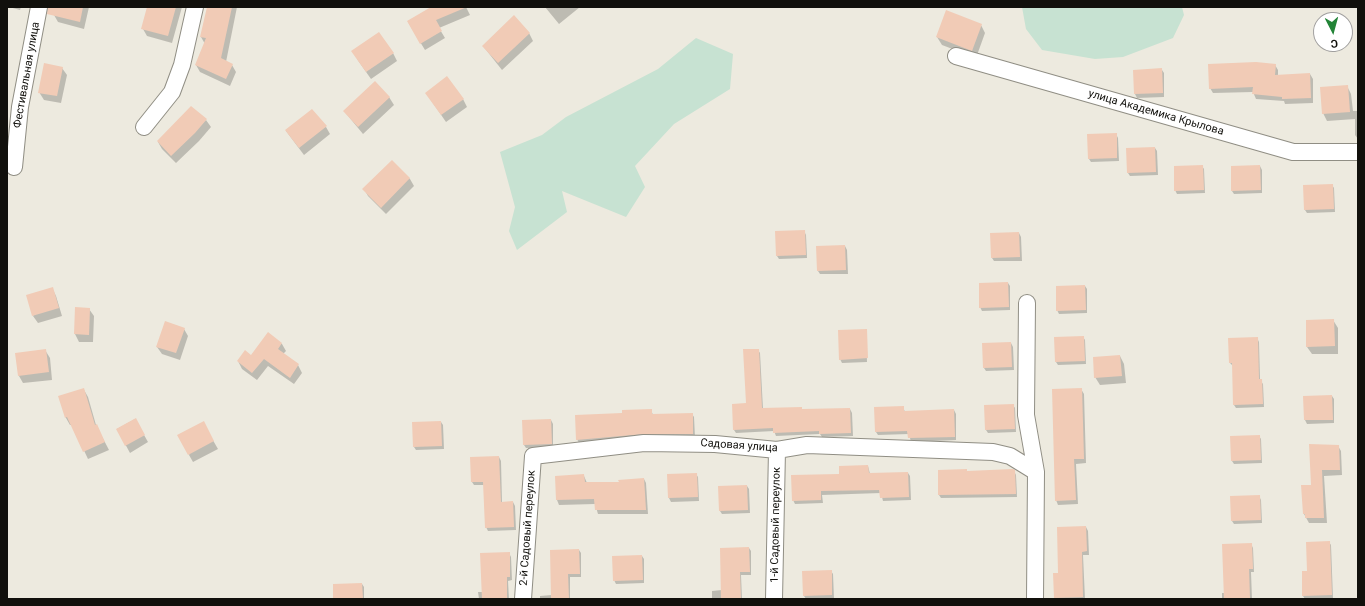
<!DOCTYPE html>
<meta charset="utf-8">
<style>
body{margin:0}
#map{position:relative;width:1365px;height:606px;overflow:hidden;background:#edeadf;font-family:Roboto,sans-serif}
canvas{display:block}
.frame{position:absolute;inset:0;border:8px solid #11100c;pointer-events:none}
.north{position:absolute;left:1313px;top:12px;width:40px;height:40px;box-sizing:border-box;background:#fff;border:1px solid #a09f9e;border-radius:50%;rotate:174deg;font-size:11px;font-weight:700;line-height:16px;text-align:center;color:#11100c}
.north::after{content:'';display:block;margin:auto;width:14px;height:18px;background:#238437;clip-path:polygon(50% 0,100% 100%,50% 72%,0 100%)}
</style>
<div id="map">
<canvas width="1365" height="606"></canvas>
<div class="frame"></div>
<div class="north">С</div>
</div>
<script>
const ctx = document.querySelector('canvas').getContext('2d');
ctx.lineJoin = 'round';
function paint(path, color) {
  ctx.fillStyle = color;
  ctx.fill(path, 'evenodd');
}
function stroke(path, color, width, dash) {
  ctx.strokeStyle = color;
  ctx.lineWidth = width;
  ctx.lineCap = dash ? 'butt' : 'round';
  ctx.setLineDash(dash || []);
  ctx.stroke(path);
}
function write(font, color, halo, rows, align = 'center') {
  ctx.font = font + ' Roboto,sans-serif';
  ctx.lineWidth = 4;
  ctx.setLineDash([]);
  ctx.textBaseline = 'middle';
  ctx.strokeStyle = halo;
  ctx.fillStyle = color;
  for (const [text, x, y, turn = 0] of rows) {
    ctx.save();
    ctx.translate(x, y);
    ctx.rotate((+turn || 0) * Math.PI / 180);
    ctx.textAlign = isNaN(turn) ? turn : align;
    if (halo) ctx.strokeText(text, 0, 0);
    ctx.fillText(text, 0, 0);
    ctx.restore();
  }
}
const green = new Path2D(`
 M1022,7H1182L1184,15L1173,38L1123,57L1095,59L1042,50L1026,29Z
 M696,38L733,54L730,89L674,124L635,166L645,187L626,217L562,191L567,212L517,250L509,231L515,207L500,152L542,135L566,117L658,69Z`);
const shadow = new Path2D(`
 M9,7H21L20,10Z
 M56,7H89L84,29L58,22L54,15Z
 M148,7H182L172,43L147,36L143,29Z
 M208,7H237L226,62L232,65L236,72L230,86L200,72L196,65L205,44L201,37Z
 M433,7H466L470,15L439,28L445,38L425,50L408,22Z
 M545,7H580L559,24Z
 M981,25L985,33L976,58L942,45L937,37Z
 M529,33L533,41L502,70L483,46Z
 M393,53L397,61L371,79L357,59Z
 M1275,65L1278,70V76L1310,74L1313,79V103L1285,104L1284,101L1256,99L1253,92L1213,93L1210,88Z
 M62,68L67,75L61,103L44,100L39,92Z
 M1134,70H1162L1164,73V97L1137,98L1135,94Z
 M1347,86L1351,94L1353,111H1358V139L1355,135V119L1327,121L1323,113Z
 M426,93L463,99L467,107L446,122Z
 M389,97L394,105L363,134L344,111Z
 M206,120L211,127L199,141L176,163L162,149L158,142Z
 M326,127L330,134L304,155L286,131Z
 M1116,134L1118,138L1119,161L1091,162L1089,159Z
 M1155,148L1157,151L1158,175L1130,176L1128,173Z
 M392,161L410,179L414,186L386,214L368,196L364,189Z
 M1202,166L1204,169L1205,193L1177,194L1175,190Z
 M1260,166L1262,170V193L1234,194L1232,191Z
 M1332,185L1334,188L1335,212L1307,213L1305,210Z
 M804,231L806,235L807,258L779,259L777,256Z
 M1019,233L1021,237L1022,261H994L992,258Z
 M845,246L847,250L848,274H820L818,271Z
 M1008,283L1010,286V310L982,311L980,307Z
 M1085,286L1087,289V313L1059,314L1057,310Z
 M52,288L56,296L62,316L38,323L33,316Z
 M89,309L94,316L93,342H79L75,334Z
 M1333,320L1338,328V354H1312L1307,347Z
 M184,329L188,336L180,360L162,354L157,347Z
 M866,330L867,362L842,363L840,359Z
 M268,334L282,344L286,351L283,354L298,365L302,373L294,384L268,366L257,380L242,369L238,361L251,356Z
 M1083,337L1085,340L1086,364L1058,365L1056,362Z
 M1257,338L1259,342L1260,380L1263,384L1264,407L1236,408L1234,405L1233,366L1230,363Z
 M1011,343L1013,347L1014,370L986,371L984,368Z
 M45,350L50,358L52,380L23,383L19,376L16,354Z
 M758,350L760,353L763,409H850L852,413L853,436L822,437L820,434L776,436L774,431L736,433L734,430L747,404Z
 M1120,356L1124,364L1126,383L1100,385L1095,377Z
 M1081,389L1084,394L1086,463L1076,464L1078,504L1058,505L1056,500Z
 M84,390L88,397L96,425L109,450L88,459L72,425H70L66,418L59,397Z
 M1332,396L1334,399V423L1307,424L1305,420L1304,397Z
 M1013,405L1015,408L1016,432L988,433L986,430Z
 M903,407L905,412L954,410L956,414V440L911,442L909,434L878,435L876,432Z
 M651,410L653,415L692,414L694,417L695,437L579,443L577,439L623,414Z
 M135,419L148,442L130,453L117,429Z
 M551,420L553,424V447L526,448L524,445Z
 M441,422L443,425L444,449L416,450L414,447Z
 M203,423L218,449L193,462L189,455Z
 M1259,436L1261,439L1262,463L1234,464L1232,461Z
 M1310,445L1338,446L1341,451L1342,475L1324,476L1327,523H1309L1304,514L1312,486Z
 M499,457L501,461L502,503L513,502L515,506L516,530L488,531L486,527L484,485H474L472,482Z
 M868,466L870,474L908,473L910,476L911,500L883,501L881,493L822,495L823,503L795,504L793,500L840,475Z
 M966,470L967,472L1014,471L1016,475L1017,497L941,498L939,495Z
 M696,474L698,477L699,501L671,502L669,498L668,475Z
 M556,476H584L587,483H620L644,479L646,483L648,514H598L595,504L559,505L557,500Z
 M747,486L749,489L750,513L722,514L720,511Z
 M1259,496L1261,500L1262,523L1234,524L1232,521Z
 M1086,527L1088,531L1089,555H1083L1085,599H1055L1054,574H1059Z
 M1329,542L1331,545L1333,598L1305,599L1303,596L1308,572Z
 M1251,544L1253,548L1254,572H1251L1252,599H1222V593H1225Z
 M749,548L751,551V575H741L742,599H712V591L722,590Z
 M579,550L581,553V577H570V599H540V596L552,595Z
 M509,553L511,557L512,580L508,581L509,599H479L478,592H482Z
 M642,556L644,559V583L616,584L614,580Z
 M831,571L833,574L834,598L806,599L804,596Z
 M362,584L364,587V599H334Z`);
const building = new Path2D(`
 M48,7H83L80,22L47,14Z
 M147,7H176L168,36L141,29Z
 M207,7H232L221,58L233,64L226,79L195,65L206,38L200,37Z
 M431,7H467L436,20L442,31L420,44L407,21Z
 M946,10L982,24L972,51L936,37Z
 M514,15L530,33L498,63L482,46Z
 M379,32L394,53L366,72L351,51Z
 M1256,62L1276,64L1275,75L1310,73L1311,98L1282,99V97L1252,94L1253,87L1209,89L1208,64Z
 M44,63L63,67L57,96L38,93Z
 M1162,68L1163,93L1134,94L1133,70Z
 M447,76L464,99L441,115L425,93Z
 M375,81L390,97L358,127L343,111Z
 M1348,85L1350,112L1322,114L1320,87Z
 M191,106L207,119L195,133L171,156L157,141Z
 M312,109L327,126L299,148L285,130Z
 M1117,133V158L1088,159L1087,134Z
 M1155,147L1156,172L1127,173L1126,148Z
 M392,160L410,178L381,208L362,189Z
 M1203,165L1204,190L1174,191V166Z
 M1260,165L1261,190L1231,191V166Z
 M1333,184L1334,209L1304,210L1303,185Z
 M805,230L806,255L776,256L775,231Z
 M1019,232L1020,257L991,258L990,233Z
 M845,245L846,270L817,271L816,246Z
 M1008,282L1009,307L979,308V283Z
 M1085,285L1086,310L1056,311V286Z
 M53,287L59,308L32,316L26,295Z
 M75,307L90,308L89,335L74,334Z
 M1334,319L1335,346L1306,347V320Z
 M165,321L185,328L176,353L156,347Z
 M867,329L868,358L839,360L838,330Z
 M268,332L282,343L278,349L299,364L290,378L264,359L252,373L237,361L245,350L251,355Z
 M1084,336L1085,361L1055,362L1054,337Z
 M1258,337L1259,379H1262L1263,404L1233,405L1232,363H1229L1228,338Z
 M1011,342L1012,367L983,368L982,343Z
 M46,349L49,372L18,376L15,353Z
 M743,349H759L762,408L802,407V409L850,408L851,433L819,434V431L773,433V428L733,430L732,404L746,403Z
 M1120,355L1122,376L1094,378L1093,357Z
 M84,388L95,425L97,424L105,442L83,452L67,417L65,418L58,396Z
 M1082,388L1084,459H1074L1076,500L1055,501L1052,389Z
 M1332,395L1333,420H1304L1303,396Z
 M1014,404L1015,429L985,430L984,405Z
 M904,406V411L954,409L955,437L908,438L907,431L875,432L874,407Z
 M652,409V414L693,413V434H644L576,440L575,415L622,413V410Z
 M136,418L145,435L125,446L116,429Z
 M551,419L552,444L523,445L522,420Z
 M204,421L214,441L188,455L177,435Z
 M441,421L442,446L413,447L412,422Z
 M1260,435L1261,460L1231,461L1230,436Z
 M1309,444L1339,445L1340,470H1322L1324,518H1305V514H1303L1301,485H1311Z
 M499,456L501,502L513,501L514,527L485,528L483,482H471L470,457Z
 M868,465L869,473L908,472L909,497L880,498L879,490L821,491V500L792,501L791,475L839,474V466Z
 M967,469V471L1013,469L1015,470L1016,494L938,495V470Z
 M697,473L698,497L668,498L667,474Z
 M584,474L585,482H619L618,480L644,478L646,510H595L594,499L556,500L555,476Z
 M747,485L748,510L719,511L718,486Z
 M1260,495L1261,520L1231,521L1230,496Z
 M1086,526L1087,551L1082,552L1083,597L1054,598L1053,573H1058L1057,527Z
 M1330,541L1332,595L1302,596V571H1307L1306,542Z
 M1252,543L1253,569H1249L1250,599H1224L1222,544Z
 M749,547L750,572H740L741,599H721L720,548Z
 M579,549L580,574H568L569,599H551L550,550Z
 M510,552V577H507V599H482L480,553Z
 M642,555L643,580L613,581L612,556Z
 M832,570V595L803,596L802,571Z
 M362,583L363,599H333V584Z`);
const street = new Path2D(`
 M956,56L1293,152H1358
 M144,127L172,92L182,65L195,7
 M14,167L20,107L39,7
 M1027,303L1026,415L1036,472L1035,599
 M523,599L533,456L644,443L715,444L777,450L807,445L993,452L1010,456L1036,472
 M774,599L777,450`);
const streetNames = [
 ["Фестивальная улица",27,75,-80],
 ["улица Академика Крылова",1156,113,16],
 ["Садовая улица",739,446,4],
 ["1-й Садовый переулок",776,525,-89],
 ["2-й Садовый переулок",528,528,-86]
];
paint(green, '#c7e2d2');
paint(shadow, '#0003');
paint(building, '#f1cbb6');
stroke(street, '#908e84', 18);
stroke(street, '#fff', 16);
write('11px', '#11100c', '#fff', streetNames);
</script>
